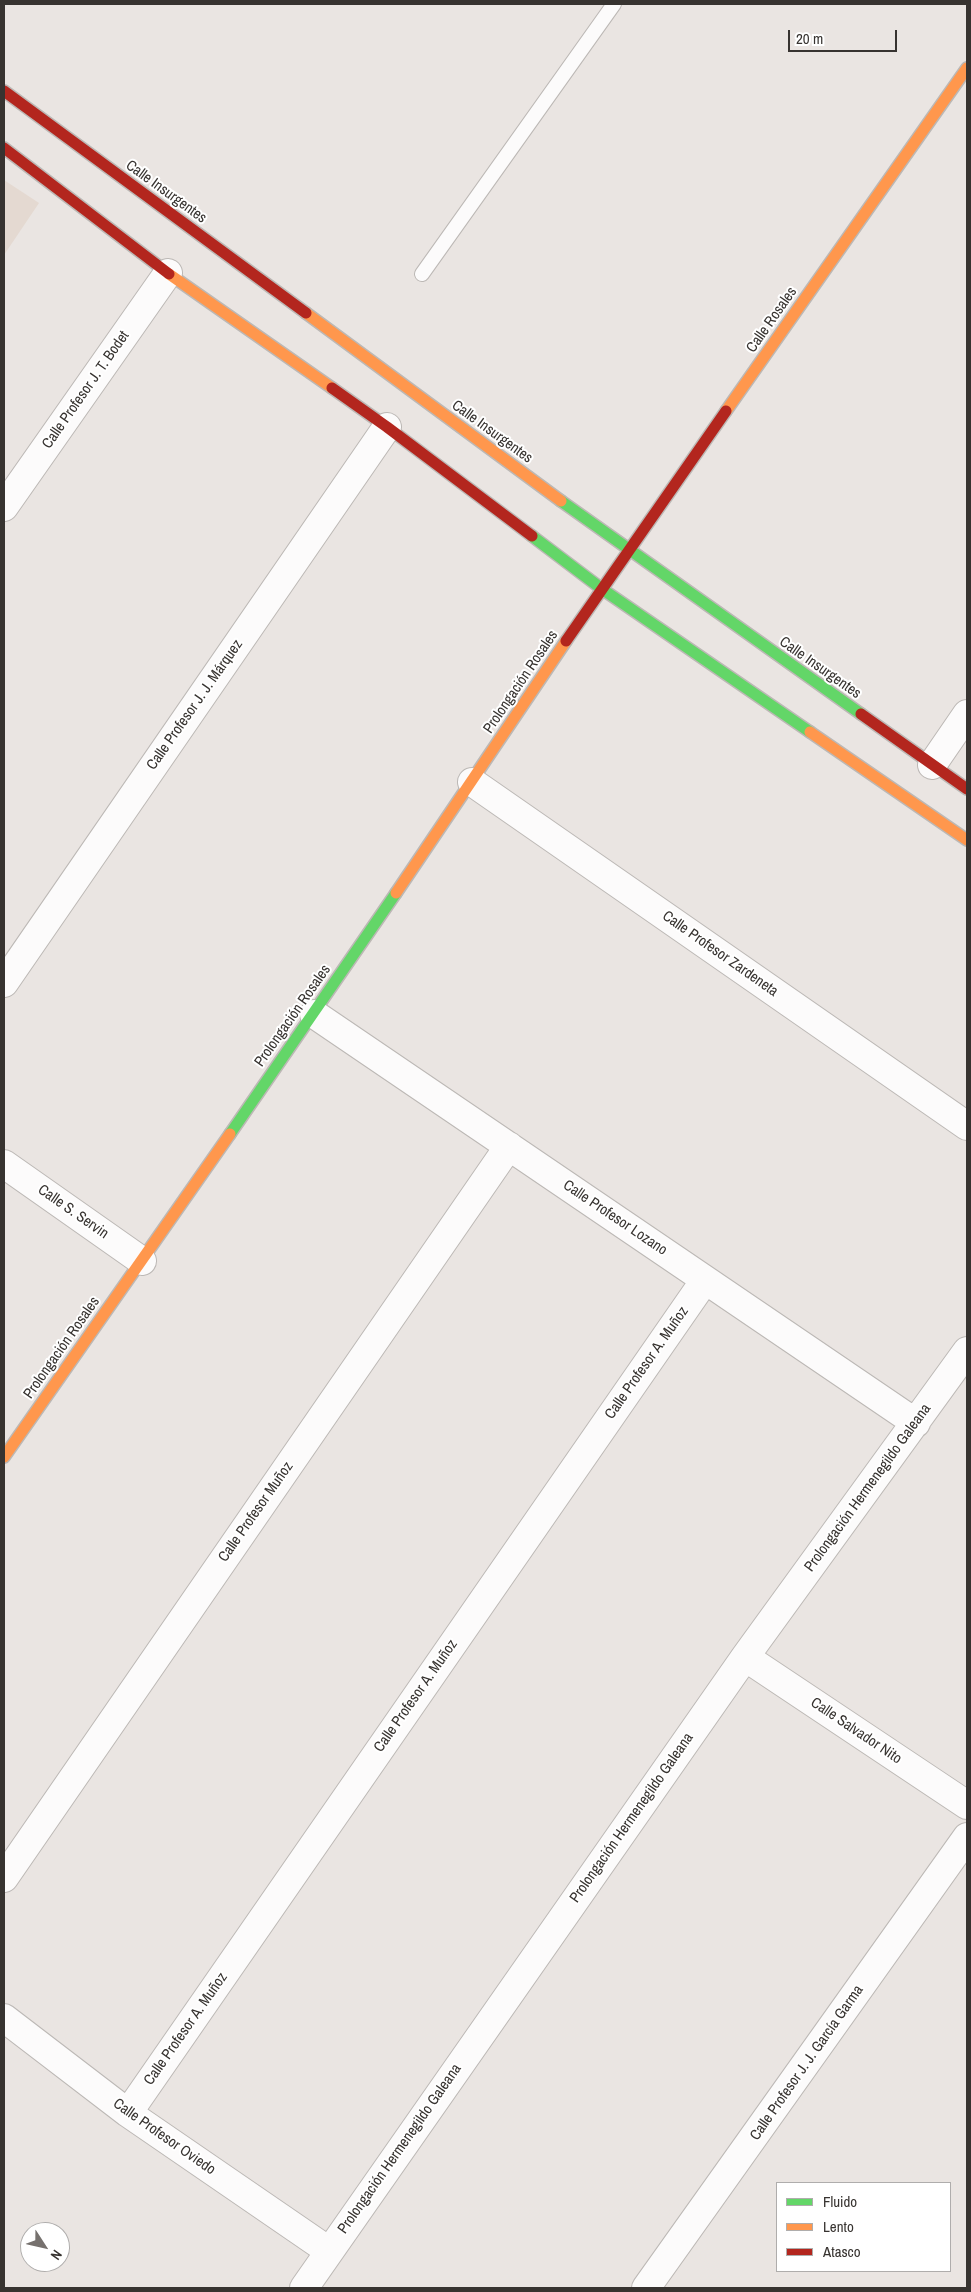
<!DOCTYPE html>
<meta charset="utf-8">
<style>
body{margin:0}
#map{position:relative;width:971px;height:2292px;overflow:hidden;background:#eae5e2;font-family:"Archivo Narrow",sans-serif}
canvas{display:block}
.frame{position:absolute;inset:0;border:5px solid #373330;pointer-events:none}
.legend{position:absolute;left:776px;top:2182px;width:175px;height:90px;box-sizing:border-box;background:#fff;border:1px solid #afadac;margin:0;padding:6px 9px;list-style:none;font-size:15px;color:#373330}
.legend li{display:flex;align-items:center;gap:10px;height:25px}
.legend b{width:25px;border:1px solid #afadac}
.north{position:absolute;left:20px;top:2222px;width:50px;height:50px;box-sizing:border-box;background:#fff;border:1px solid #afadac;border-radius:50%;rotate:125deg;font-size:14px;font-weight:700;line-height:20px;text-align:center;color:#373330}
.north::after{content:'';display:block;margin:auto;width:18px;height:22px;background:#76716e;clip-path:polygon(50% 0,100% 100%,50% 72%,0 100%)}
.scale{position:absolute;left:788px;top:30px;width:109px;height:22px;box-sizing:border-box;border:2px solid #373330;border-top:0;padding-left:6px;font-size:15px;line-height:18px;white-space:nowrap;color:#373330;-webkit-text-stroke:4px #fff;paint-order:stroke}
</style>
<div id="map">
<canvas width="971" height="2292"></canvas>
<div class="frame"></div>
<ul class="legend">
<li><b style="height:6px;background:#63d668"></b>Fluido</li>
<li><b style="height:6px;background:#ff974d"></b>Lento</li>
<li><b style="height:6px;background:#b3261e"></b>Atasco</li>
</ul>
<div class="north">N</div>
<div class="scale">20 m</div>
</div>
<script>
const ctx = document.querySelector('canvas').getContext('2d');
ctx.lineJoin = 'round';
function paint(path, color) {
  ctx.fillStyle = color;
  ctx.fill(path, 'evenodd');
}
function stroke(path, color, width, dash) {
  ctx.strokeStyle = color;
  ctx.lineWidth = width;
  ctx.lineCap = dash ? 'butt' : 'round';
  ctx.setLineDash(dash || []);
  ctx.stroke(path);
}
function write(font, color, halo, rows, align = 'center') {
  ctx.font = font + ' "Archivo Narrow",sans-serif';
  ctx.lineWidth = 4;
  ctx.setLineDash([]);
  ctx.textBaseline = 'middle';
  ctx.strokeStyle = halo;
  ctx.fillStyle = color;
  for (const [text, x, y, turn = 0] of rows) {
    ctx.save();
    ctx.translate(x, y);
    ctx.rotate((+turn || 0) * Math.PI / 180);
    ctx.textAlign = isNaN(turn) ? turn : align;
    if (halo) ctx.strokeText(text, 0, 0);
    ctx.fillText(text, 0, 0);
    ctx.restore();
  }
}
const built = new Path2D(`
 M4,180L39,203L4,255Z`);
const lane = new Path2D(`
 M422,274L614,4`);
const street = new Path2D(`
 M4,507L168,273
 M932,765L967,714
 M472,782L967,1126
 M4,983L387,427
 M314,1014L916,1423
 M4,1164L142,1261
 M745,1657L967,1805
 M4,1878L509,1146
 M4,2018L128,2113L329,2251
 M128,2113L705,1280
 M304,2288L745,1657L967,1351
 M646,2288L967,1837`);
const fast = new Path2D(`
 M561,501L861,714
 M532,536L602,589L810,732
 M230,1134L396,893`);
const slow = new Path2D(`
 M169,274L332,388
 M306,313L561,501
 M726,411L967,68
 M810,732L967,840
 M396,893L566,641
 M4,1457L230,1134`);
const jam = new Path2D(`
 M4,91L306,313
 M4,148L169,274
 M332,388L387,427L532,536
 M566,641L726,411
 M861,714L967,789`);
const streetNames = [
 ["Calle Insurgentes",166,192,36],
 ["Calle Rosales",772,320,-55],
 ["Calle Profesor J. T. Bodet",86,390,-55],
 ["Calle Insurgentes",492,432,36],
 ["Calle Insurgentes",820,668,35],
 ["Prolongación Rosales",521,682,-56],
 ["Calle Profesor J. J. Márquez",195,705,-55],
 ["Calle Profesor Zardeneta",720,954,35],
 ["Prolongación Rosales",293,1016,-55],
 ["Calle S. Servin",73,1212,35],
 ["Calle Profesor Lozano",615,1218,34],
 ["Prolongación Rosales",62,1348,-55],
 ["Calle Profesor A. Muñoz",647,1363,-55],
 ["Prolongación Hermenegildo Galeana",868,1488,-54],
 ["Calle Profesor Muñoz",256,1512,-55],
 ["Calle Profesor A. Muñoz",416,1696,-55],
 ["Calle Salvador Nito",856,1731,34],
 ["Prolongación Hermenegildo Galeana",632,1818,-55],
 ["Calle Profesor A. Muñoz",186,2029,-55],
 ["Calle Profesor J. J. García Garma",807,2063,-55],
 ["Calle Profesor Oviedo",164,2137,35],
 ["Prolongación Hermenegildo Galeana",400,2149,-55]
];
paint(built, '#e4d9d1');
stroke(lane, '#bcb8b5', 16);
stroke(street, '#bcb8b5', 30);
stroke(fast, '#bcb8b5', 14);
stroke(slow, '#bcb8b5', 14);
stroke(jam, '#bcb8b5', 14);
stroke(lane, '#fcfbfb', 14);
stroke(street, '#fcfbfb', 28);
stroke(fast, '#63d668', 11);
stroke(slow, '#ff974d', 11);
stroke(jam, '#b3261e', 11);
write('15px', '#373330', '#fff', streetNames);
</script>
